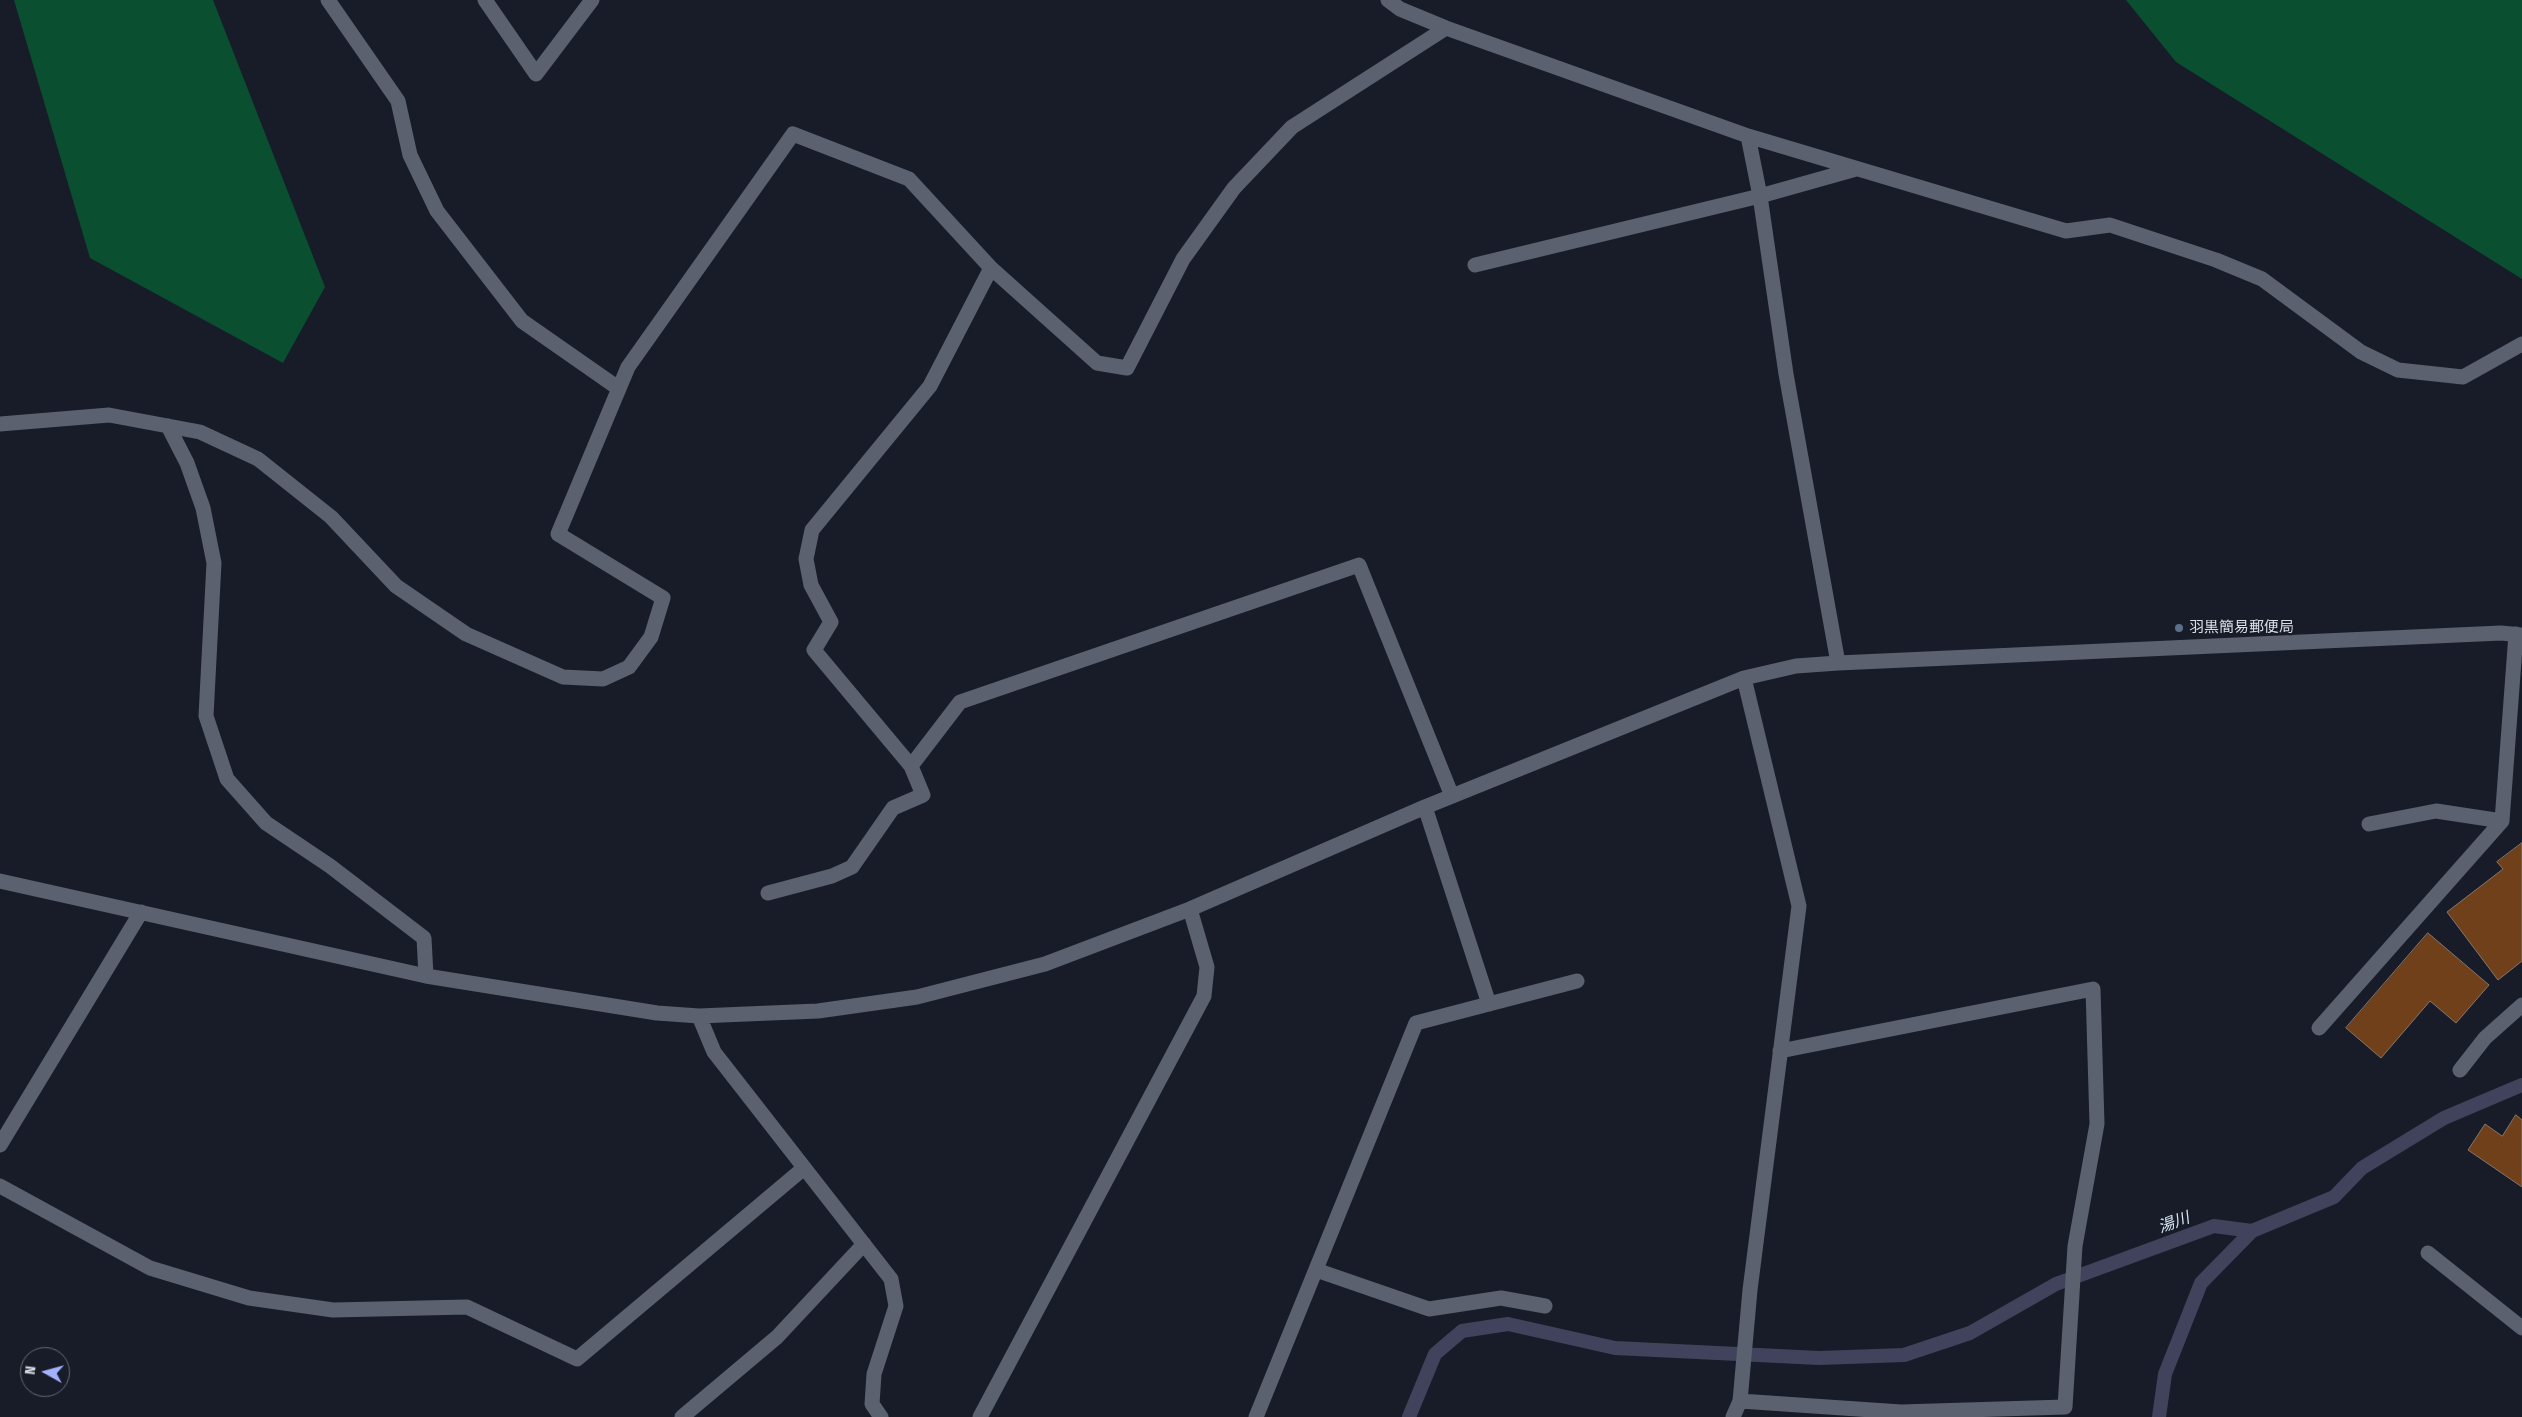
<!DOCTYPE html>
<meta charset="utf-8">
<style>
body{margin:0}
#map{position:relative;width:2522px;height:1417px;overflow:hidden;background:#171c28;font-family:"Fira Sans Condensed",sans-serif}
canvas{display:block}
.north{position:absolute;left:20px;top:1347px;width:50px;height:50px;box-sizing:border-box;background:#171c28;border:1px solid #656a74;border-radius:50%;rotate:277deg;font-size:14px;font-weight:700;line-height:20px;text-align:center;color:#dadee6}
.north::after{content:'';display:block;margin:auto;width:18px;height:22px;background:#a2b2fd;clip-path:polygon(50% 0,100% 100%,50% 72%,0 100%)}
</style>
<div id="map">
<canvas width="2522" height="1417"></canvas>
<div class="north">N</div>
</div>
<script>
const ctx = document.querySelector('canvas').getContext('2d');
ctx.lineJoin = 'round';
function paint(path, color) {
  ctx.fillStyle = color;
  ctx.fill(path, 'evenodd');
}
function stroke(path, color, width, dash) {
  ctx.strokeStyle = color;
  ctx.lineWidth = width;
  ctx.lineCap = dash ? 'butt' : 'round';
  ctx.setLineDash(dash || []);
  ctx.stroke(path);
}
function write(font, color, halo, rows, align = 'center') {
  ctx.font = font + ' "Fira Sans Condensed","Noto Sans JP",sans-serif';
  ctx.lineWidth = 4.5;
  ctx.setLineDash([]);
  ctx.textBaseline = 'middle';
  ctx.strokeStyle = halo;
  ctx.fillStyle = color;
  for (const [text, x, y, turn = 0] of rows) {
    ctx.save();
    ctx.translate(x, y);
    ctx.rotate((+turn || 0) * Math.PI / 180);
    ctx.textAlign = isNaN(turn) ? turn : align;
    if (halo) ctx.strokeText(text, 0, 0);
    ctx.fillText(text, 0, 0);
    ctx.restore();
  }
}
const forest = new Path2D(`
 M14,0H213L325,287L283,363L90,258Z
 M2126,0H2522V279L2176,62Z`);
const stream = new Path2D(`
 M1409,1417L1435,1354L1462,1331L1508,1324L1615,1348L1819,1358L1904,1355L1970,1333L2056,1284L2214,1226L2252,1231L2334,1197L2362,1168L2444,1118L2522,1085
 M2159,1417L2165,1374L2201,1283L2252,1231`);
const building = new Path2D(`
 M2522,843V961L2498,980L2447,912L2503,869L2497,862Z
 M2428,933L2489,985L2456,1023L2430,1001L2381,1058L2346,1028Z
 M2516,1115L2522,1120V1187L2468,1150L2485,1124L2502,1136Z`);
const minor = new Path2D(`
 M328,0L398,101L410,155L437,211L522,321L618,388
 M485,0L536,74L592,0
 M1388,0L1400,9L1446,28L1748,136L2066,231L2110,225L2216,260L2262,279L2361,352L2398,370L2463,377L2522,344
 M1748,136L1760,196L1786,374L1838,663
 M1475,265L1760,196L1856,169
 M0,424L109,415L200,432L258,459L331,517L396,586L466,634L563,677L603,679L629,667L651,637L663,598L558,534L628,367L793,134L909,179L991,268L1097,363L1127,368L1183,259L1234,188L1292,127L1446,28
 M168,426L187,463L203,508L214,563L206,716L227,779L266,823L330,866L424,938L426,976
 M911,766L814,650L831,622L811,585L806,559L812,530L930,386L991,268
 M1425,807L1489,1004
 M2369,824L2436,811L2502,821
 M0,881L426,976L657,1013L699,1016L818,1011L917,997L1045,964L1190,909L1425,807L1744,678L1796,666L1838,663L2501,633L2522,635
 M768,893L832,876L852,867L893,808L923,795L911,766L960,702L1359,565L1452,796
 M699,1016L714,1052L891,1279L896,1306L874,1374L872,1404L881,1417
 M2319,1028L2502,821L2516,634
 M2460,1070L2485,1038L2522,1005
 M0,1145L141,912
 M0,1186L150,1268L249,1298L333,1310L467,1307L577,1359L804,1168
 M2428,1253L2522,1328
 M1316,1270L1429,1309L1501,1298L1545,1306
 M1740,1401L1901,1412L2065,1407L2075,1246L2097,1124L2093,989L1780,1051
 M682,1417L777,1337L864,1244
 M980,1417L1204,996L1207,967L1190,909
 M1256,1417L1416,1023L1577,981
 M1733,1417L1740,1401L1750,1290L1799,906L1744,678`);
const markers = [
 [2179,628,5,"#5c6f8a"]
];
const poiNames = [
 ["羽黒簡易郵便局",2189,628]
];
const waterNames = [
 ["湯川",2174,1223,-20]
];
paint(forest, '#0a4f30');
stroke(stream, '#41435d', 14);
paint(building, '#70401a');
stroke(building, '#86776d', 1);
stroke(minor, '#5b616f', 15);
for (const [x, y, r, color] of markers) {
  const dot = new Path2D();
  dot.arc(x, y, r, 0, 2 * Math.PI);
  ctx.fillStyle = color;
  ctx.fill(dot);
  stroke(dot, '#171c28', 2);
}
write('15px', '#dadee6', '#171c28', poiNames, 'left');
write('italic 16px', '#d7e4f1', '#171c28', waterNames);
</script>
